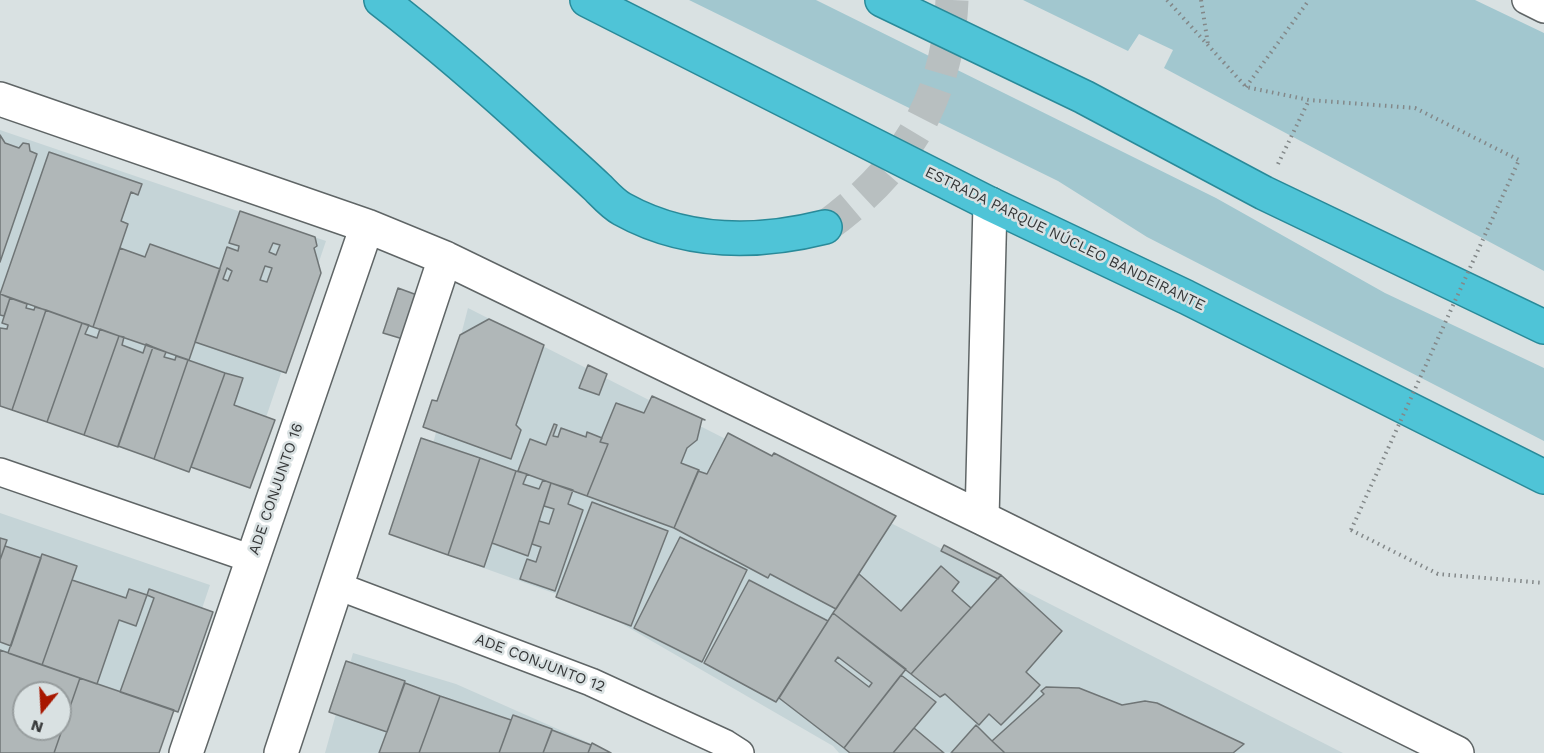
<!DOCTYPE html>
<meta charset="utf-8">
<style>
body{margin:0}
#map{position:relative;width:1544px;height:753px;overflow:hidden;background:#d9e1e2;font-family:"Work Sans",sans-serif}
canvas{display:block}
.north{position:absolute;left:12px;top:681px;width:60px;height:60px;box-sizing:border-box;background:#d9e1e2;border:2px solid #979d9e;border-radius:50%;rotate:198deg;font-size:16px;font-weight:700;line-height:24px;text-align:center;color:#353738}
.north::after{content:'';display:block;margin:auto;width:21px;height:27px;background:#a81700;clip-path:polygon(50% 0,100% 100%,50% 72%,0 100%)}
</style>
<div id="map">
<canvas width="1544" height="753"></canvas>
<div class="north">N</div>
</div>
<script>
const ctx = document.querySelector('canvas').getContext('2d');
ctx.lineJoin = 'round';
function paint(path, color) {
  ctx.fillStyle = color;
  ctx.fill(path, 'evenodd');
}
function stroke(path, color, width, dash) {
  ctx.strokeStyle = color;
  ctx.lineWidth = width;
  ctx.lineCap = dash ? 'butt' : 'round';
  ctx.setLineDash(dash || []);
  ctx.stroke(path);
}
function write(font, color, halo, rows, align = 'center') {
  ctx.font = font + ' "Work Sans",sans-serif';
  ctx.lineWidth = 5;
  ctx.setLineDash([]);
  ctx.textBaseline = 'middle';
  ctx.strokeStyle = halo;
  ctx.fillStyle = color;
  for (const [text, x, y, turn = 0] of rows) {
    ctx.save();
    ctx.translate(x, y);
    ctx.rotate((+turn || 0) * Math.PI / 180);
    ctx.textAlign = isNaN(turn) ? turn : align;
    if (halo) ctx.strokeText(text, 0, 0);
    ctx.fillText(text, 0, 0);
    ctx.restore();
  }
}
const built = new Path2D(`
 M0,130L326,241L243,485L0,402Z
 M468,308L1343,753H839L833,746L593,607L408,541Z
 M0,513L210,585L153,753H0ZM24,693H60V729H24Z
 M353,653L456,684L612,753H325Z`);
const green = new Path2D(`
 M689,0H816L1216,198L1385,293L1544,368V441L1147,237L1058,181Z
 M1023,0H1475L1544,33V271L1164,68L1173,50L1139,34L1128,51Z`);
const building = new Path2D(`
 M0,135L5,143L19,148L23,143L29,144L30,151L37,154L0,262Z
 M49,152L142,184L138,195L131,192L121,221L128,224L93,327L0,294Z
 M240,211L315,237L317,246L314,248L321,273L286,373L195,342L227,247L238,251L239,246L229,243ZM273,243L280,245L276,255L269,252ZM265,266L272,268L267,282L260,280ZM227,268L232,271L228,281L223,279Z
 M150,244L220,269L189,360L93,327L120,248L145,257Z
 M398,288L417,295L403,339L383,333Z
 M0,294L10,298L4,316L0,315Z
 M10,298L27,304L26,308L34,310L35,307L46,310L12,410L0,406V328L7,329L8,325L2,323Z
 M46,310L82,323L47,422L12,410Z
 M489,319L544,345L516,425L521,430L511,459L423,427L432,400L437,401L460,335Z
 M82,323L89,325L85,334L97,338L100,329L119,336L84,435L47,422Z
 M119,336L124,337L122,345L143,353L146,344L153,347L118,447L84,435Z
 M153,347L166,352L164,357L175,360L176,356L188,360L154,459L118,446Z
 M188,360L225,373L189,472L154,459Z
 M588,365L607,374L599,395L579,388Z
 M225,373L243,378L234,405L275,420L250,488L191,467Z
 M652,396L705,420L702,419L697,440L687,448L681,463L699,470L674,528L587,496L608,444L600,442L616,403L644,413Z
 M554,424L557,425L553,436L558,437L561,428L586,437L587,432L602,438L600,442L608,444L587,496L518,471L530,439L546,445Z
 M728,433L772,456L774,453L896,516L836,609L770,574L768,578L674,528L698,471L707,474Z
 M421,438L480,458L448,555L389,534Z
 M480,458L516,471L484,567L448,555Z
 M516,471L527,474L523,484L539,489L543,480L551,483L528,556L492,543Z
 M551,483L573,490L568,504L583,510L555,591L520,579L527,559L536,562L541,547L532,544L539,521L549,524L554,509L544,506Z
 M592,502L668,531L631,626L556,597Z
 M680,537L747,570L702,662L634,628Z
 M0,538L7,540L0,560Z
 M944,545L1001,575L998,579L941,551Z
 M5,546L41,558L11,646L0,642V560Z
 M42,554L77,566L42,665L8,653Z
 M941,566L959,582L952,591L971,608L911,674L833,613L859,574L901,611Z
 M1001,575L1062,631L1026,672L1040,685L1029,697L1001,725L989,714L979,725L945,694L940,697L911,674Z
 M72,580L126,598L129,589L147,595L136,626L119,620L97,684L42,665Z
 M749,580L828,621L776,702L704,663Z
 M149,589L213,612L178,712L120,692L154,598L147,595Z
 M833,613L906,669L844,748L779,698ZM838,657L872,683L869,687L835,661Z
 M0,650L80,678L54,753H0ZM24,693H60V729H24Z
 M346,661L405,681L387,732L329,712Z
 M901,675L936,702L893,753H850L844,748Z
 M80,678L174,710L159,753H54Z
 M405,683L440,696L419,753H379Z
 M1046,687L1079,688L1122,705L1145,701L1157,703L1244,744L1233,753H1005L992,741L1044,694L1041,691Z
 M440,696L511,720L499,753H419Z
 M513,715L552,729L543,753H499Z
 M976,725L992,741L1005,753H951Z
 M914,728L944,753H893Z
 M552,730L591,745L588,753H543Z
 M592,743L611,753H588Z`);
const trunkTunnel = new Path2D(`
 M825,227C905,169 948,99 952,0`);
const path = new Path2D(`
 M1167,0L1246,87L1309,100L1415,108L1519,160
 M1201,0L1208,44
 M1246,87L1309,0
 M1278,164L1309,100
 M1351,530L1438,574L1544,583`);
const minor = new Path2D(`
 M1526,0L1544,9
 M0,472L252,559
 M335,585L591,682L726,744L740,753`);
const tertiary = new Path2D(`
 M0,99L367,226L445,258L982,518L1457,753
 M982,518L990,204
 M186,753L367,226
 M281,753L445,258`);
const trunk = new Path2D(`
 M381,0C438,44 491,90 544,139C562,155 580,171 598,188C605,195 613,204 622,209C685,244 757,244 825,227
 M587,0L990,204L1186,297L1544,477
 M882,0L1084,97L1264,193L1544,327`);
const pathBridge = new Path2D(`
 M1351,530L1519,160`);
const streetNames = [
 ["ESTRADA PARQUE NÚCLEO BANDEIRANTE",1065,239,26],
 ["ADE CONJUNTO 16",276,489,-71],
 ["ADE CONJUNTO 12",540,663,21]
];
paint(built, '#c5d4d7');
paint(green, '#a2c7cf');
paint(building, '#b0b7b8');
stroke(building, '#6f7576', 1.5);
stroke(trunkTunnel, '#b8bfc0', 33, [33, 16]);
stroke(minor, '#5f6566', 30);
stroke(tertiary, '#5f6566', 36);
stroke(trunk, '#298a99', 36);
stroke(path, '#838889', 4, [1.5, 4.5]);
stroke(minor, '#fff', 27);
stroke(tertiary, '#fff', 33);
stroke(trunk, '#4fc4d7', 33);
stroke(pathBridge, '#838889', 4, [1.5, 4.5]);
write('15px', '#353738', '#d9e1e2', streetNames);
</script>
